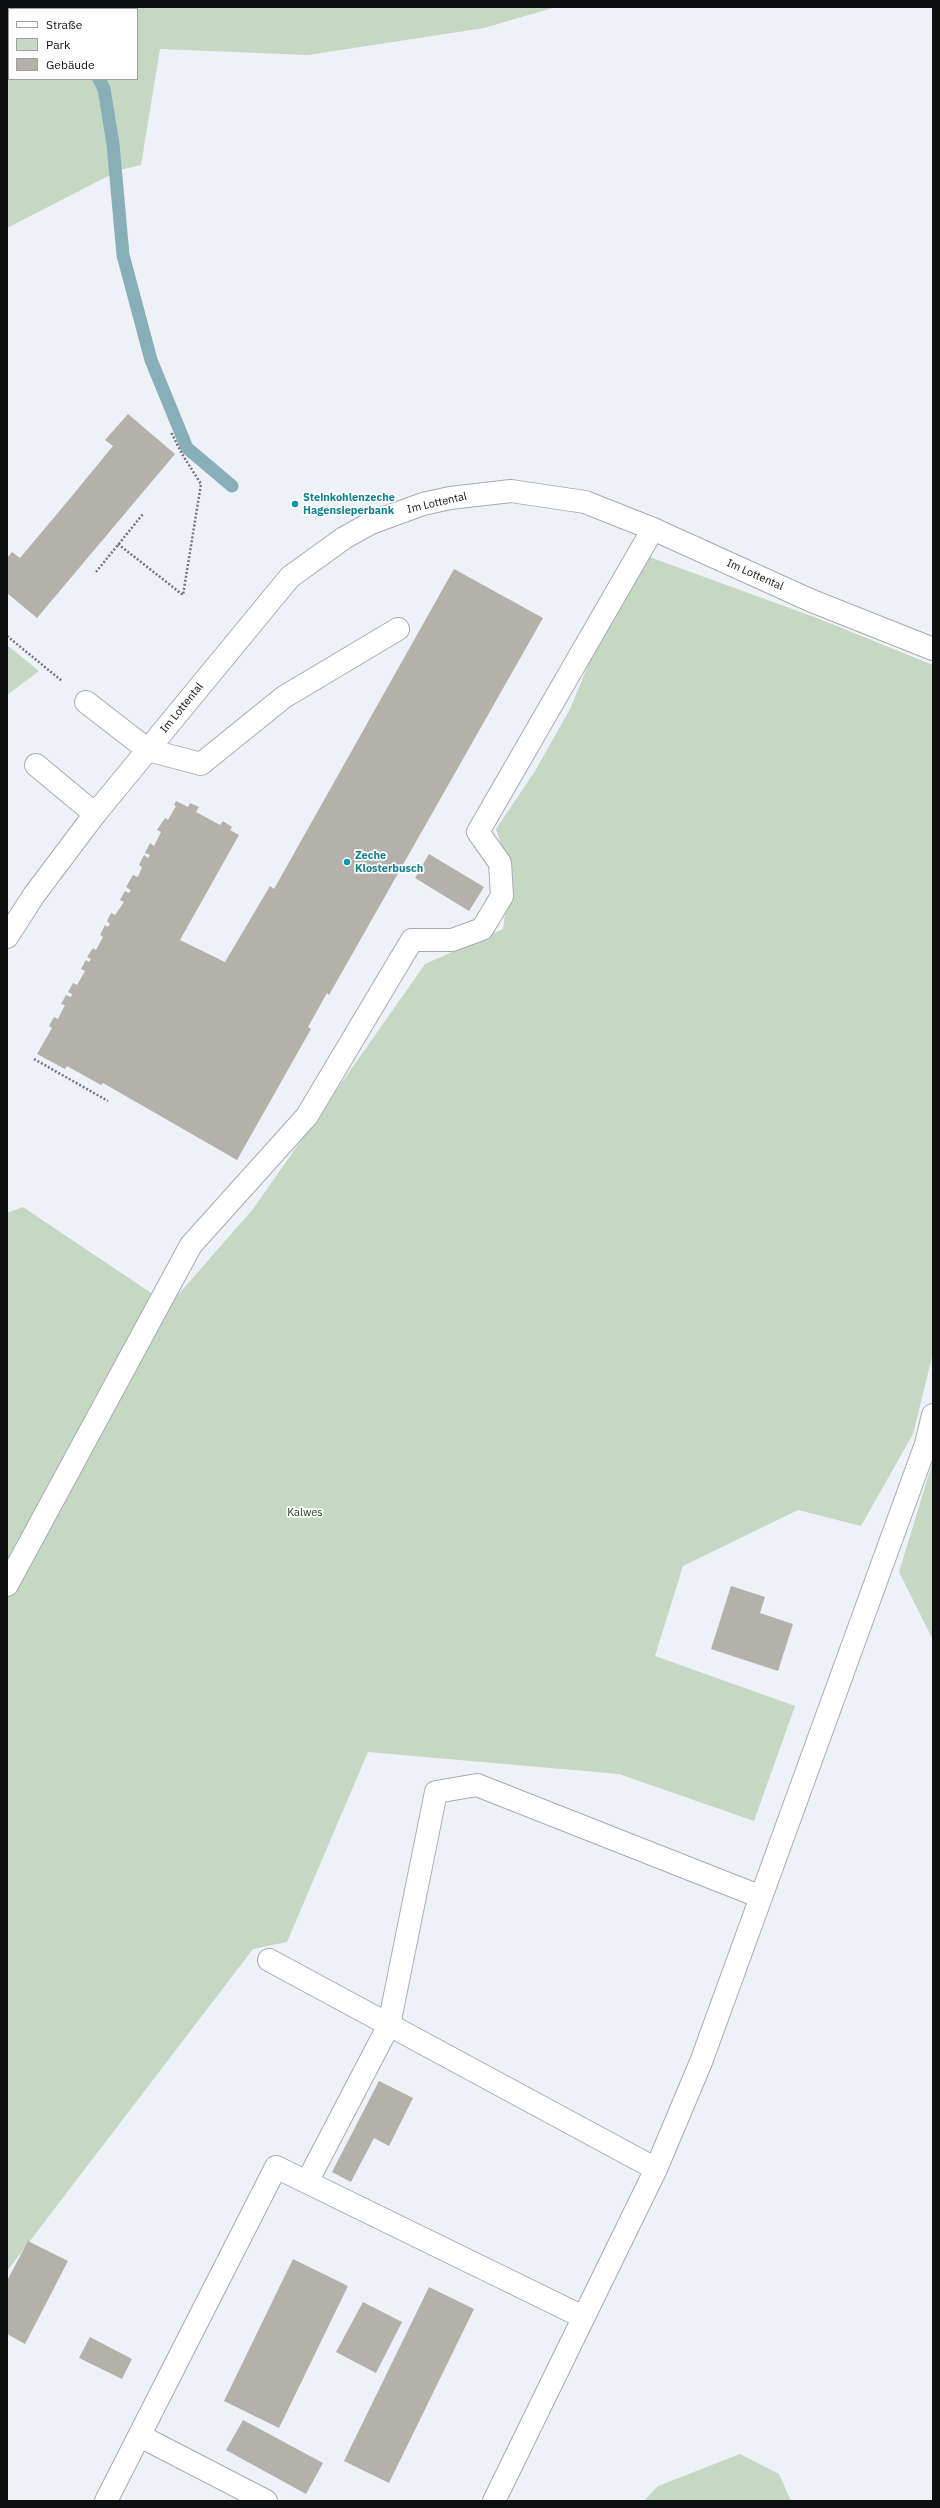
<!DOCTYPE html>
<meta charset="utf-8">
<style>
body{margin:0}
#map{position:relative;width:940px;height:2508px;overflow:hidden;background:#eef1f7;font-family:"IBM Plex Sans",sans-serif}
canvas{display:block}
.frame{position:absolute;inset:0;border:8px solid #0d0e10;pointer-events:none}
.legend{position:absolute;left:8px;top:8px;width:130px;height:72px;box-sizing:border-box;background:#fff;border:1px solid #9e9f9f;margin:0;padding:5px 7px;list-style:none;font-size:12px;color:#0d0e10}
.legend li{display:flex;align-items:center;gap:8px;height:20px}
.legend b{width:20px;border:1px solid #9e9f9f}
</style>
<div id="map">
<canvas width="940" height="2508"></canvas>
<div class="frame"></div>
<ul class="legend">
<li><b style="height:5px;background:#fff"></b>Straße</li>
<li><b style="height:11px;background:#c6d8c3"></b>Park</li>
<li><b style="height:11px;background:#b4b0aa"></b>Gebäude</li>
</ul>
</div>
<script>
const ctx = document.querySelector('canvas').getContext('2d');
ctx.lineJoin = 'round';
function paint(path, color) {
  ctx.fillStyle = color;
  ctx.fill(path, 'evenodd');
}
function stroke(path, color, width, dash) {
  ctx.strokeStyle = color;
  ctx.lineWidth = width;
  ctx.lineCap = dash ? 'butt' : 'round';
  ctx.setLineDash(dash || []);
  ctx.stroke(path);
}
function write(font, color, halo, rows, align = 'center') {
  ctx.font = font + ' "IBM Plex Sans",sans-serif';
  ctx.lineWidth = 3.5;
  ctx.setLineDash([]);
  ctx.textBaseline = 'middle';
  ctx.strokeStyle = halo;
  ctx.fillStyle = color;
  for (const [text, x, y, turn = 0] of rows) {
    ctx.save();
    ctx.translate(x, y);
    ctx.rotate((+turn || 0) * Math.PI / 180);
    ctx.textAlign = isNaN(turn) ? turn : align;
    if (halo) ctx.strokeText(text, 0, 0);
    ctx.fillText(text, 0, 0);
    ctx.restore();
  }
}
const green = new Path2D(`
 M7,7H556L484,28L308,55L160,49L141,165L120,170L7,228ZM9,9H137V79H9Z
 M644,555L817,618L933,665V1353L913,1434L861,1526L798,1510L683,1566L655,1656L795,1706L754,1821L619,1774L368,1752L287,1942L253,1949L7,2271V1213L23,1207L169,1305L253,1209L425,964L503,929L511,874L496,829L535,771L570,709L608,617Z
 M7,645L39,671L7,695Z
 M933,1461V1640L899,1572Z
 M740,2454L779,2474L791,2501H644L658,2486Z`);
const stream = new Path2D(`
 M87,9L88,7
 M99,79L104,89L113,144L123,255L151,360L187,448L232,486`);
const building = new Path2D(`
 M128,414L175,454L37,618L7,593V558L12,552L20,558L67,502L113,446L105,440Z
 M454,569L543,618L329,995L327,993L308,1027L311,1029L237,1160L103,1083L101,1085L67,1066L65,1069L37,1054L52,1028L49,1026L54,1017L58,1019L65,1005L61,1004L66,995L71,997L72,994L68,992L73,983L77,985L85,971L81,969L86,960L89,962L91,959L87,957L93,948L96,950L103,937L100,935L105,925L108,927L110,924L107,921L111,913L115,915L124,902L120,900L125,891L129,893L131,890L126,887L133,875L138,877L142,867L139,865L144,855L148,858L150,855L145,853L150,843L154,846L161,832L157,830L165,818L168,820L176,806L174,805L176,801L188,807L190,803L199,807L196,812L220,825L223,821L232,827L230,830L239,835L180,940L225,962L270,886L274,889Z
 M429,854L484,887L469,911L415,878Z
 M731,1586L765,1597L760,1613L793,1624L778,1671L711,1649Z
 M379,2081L413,2098L389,2146L374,2138L351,2182L332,2172Z
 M28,2241L68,2261L25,2344L7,2334V2281Z
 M293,2259L348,2286L279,2428L224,2401Z
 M429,2287L474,2309L389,2483L344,2461Z
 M363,2302L402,2322L376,2373L336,2352Z
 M90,2337L132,2359L122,2379L79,2358Z
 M243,2420L323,2463L306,2494L226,2450Z`);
const path = new Path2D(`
 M118,544L183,595L201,484L182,454L171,432
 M96,572L143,514
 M7,636L62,681
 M34,1059L108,1101`);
const lane = new Path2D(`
 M86,702L148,750L201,764L284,697L398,629
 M36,765L95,814
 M7,1585L191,1245L307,1116L412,940H452L482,929L502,896L500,863L478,832L653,529
 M269,1960L656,2169
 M307,2182L389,2025L436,1792L477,1785L761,1897
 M140,2436L266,2501
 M106,2501L276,2167L583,2317
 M494,2501L656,2169L701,2062L926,1444L933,1415`);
const street = new Path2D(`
 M7,937L34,895L95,814L290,577L344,538L371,523L423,504L450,498L511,491L585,502L653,529L812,601L933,649`);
const markers = [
 [295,504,4,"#0f9aa8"],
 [347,862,4,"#0f9aa8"]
];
const cultureNames = [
 ["Steinkohlenzeche",303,498],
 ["Hagensieperbank",303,511],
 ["Zeche",355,856],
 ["Klosterbusch",355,869]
];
const streetNames = [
 ["Im Lottental",437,503,-13],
 ["Im Lottental",755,575,24],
 ["Im Lottental",182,708,-51]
];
const parkNames = [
 ["Kalwes",305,1513]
];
paint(green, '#c6d8c3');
stroke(stream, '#88afb7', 13);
paint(building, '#b4b0aa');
stroke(lane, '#a7abb0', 24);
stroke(street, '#a7abb0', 24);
stroke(path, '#75777b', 2.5, [2, 2]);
stroke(lane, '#fff', 22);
stroke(street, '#fff', 22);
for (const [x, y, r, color] of markers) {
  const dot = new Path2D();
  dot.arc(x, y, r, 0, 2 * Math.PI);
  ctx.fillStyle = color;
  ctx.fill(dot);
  stroke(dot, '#fff', 1.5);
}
write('bold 11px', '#0d838f', '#fff', cultureNames, 'left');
write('11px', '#0d0e10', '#fff', streetNames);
write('11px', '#183914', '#fff', parkNames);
</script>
